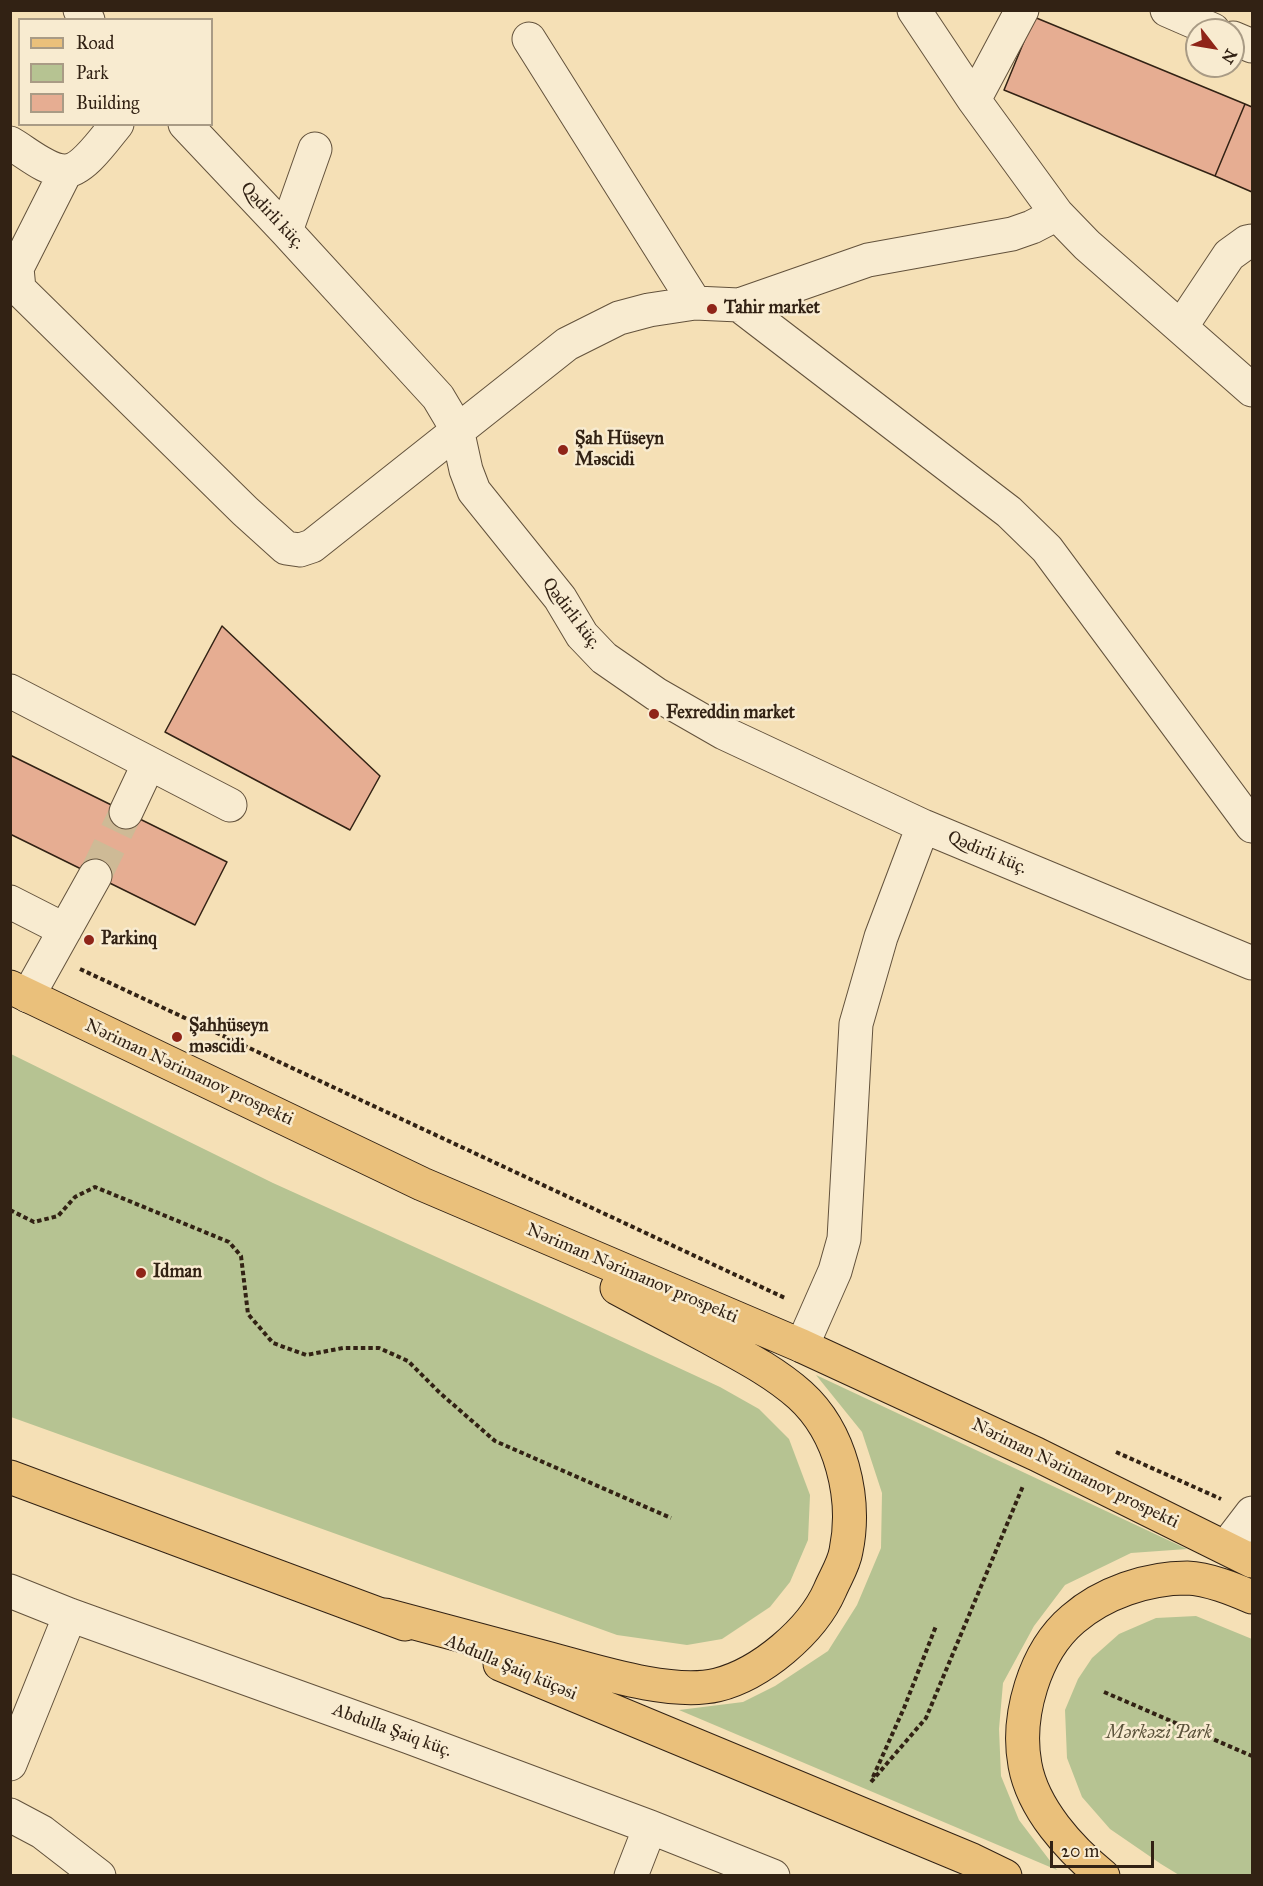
<!DOCTYPE html>
<meta charset="utf-8">
<style>
body{margin:0}
#map{position:relative;width:1263px;height:1886px;overflow:hidden;background:#f5e0b6;font-family:"IM FELL Great Primer",serif}
canvas{display:block}
.frame{position:absolute;inset:0;border:12px solid #322214;pointer-events:none}
.legend{position:absolute;left:18px;top:18px;width:195px;height:108px;box-sizing:border-box;background:#f8ebd0;border:2px solid #a99b85;margin:0;padding:8px 10px;list-style:none;font-size:18px;color:#322214}
.legend li{display:flex;align-items:center;gap:12px;height:30px}
.legend b{width:30px;border:2px solid #a99b85}
.north{position:absolute;left:1185px;top:18px;width:60px;height:60px;box-sizing:border-box;background:#f8ebd0;border:2px solid #a99b85;border-radius:50%;rotate:121deg;font-size:16px;font-weight:700;line-height:24px;text-align:center;color:#322214}
.north::after{content:'';display:block;margin:auto;width:21px;height:27px;background:#8f2418;clip-path:polygon(50% 0,100% 100%,50% 72%,0 100%)}
.scale{position:absolute;left:1050px;top:1841px;width:104px;height:27px;box-sizing:border-box;border:3px solid #322214;border-top:0;padding-left:8px;font-size:18px;line-height:21px;white-space:nowrap;color:#322214;-webkit-text-stroke:4px #f8ebd0;paint-order:stroke}
</style>
<div id="map">
<canvas width="1263" height="1886"></canvas>
<div class="frame"></div>
<ul class="legend">
<li><b style="height:8px;background:#eac07b"></b>Road</li>
<li><b style="height:16px;background:#b6c392"></b>Park</li>
<li><b style="height:16px;background:#e6ad92"></b>Building</li>
</ul>
<div class="north">N</div>
<div class="scale">20 m</div>
</div>
<script>
const ctx = document.querySelector('canvas').getContext('2d');
ctx.lineJoin = 'round';
function paint(path, color) {
  ctx.fillStyle = color;
  ctx.fill(path, 'evenodd');
}
function stroke(path, color, width, dash) {
  ctx.strokeStyle = color;
  ctx.lineWidth = width;
  ctx.lineCap = dash ? 'butt' : 'round';
  ctx.setLineDash(dash || []);
  ctx.stroke(path);
}
function write(font, color, halo, rows, align = 'center') {
  ctx.font = font + ' "IM FELL Great Primer",serif';
  ctx.lineWidth = 5;
  ctx.setLineDash([]);
  ctx.textBaseline = 'middle';
  ctx.strokeStyle = halo;
  ctx.fillStyle = color;
  for (const [text, x, y, turn = 0] of rows) {
    ctx.save();
    ctx.translate(x, y);
    ctx.rotate((+turn || 0) * Math.PI / 180);
    ctx.textAlign = isNaN(turn) ? turn : align;
    if (halo) ctx.strokeText(text, 0, 0);
    ctx.fillText(text, 0, 0);
    ctx.restore();
  }
}
const green = new Path2D(`
 M11,1054L273,1183L545,1306L720,1387L759,1409L789,1439L810,1495L808,1540L790,1582L770,1607L722,1639L687,1645L617,1635L11,1417Z
 M816,1375L1187,1549L1131,1553L1065,1585L1034,1626L1003,1683L999,1729L1001,1776L1019,1820L1057,1870L679,1710L743,1702L775,1686L828,1651L857,1605L881,1548L882,1493L862,1432Z
 M1196,1616L1252,1639V1875H1179L1161,1864L1110,1829L1082,1797L1067,1758L1065,1710L1078,1679L1092,1658L1119,1634L1156,1618Z`);
const building = new Path2D(`
 M1034,17L1245,104L1215,176L1004,90Z
 M1245,104L1252,107V192L1215,176Z
 M222,626L380,776L350,830L165,732Z
 M10,755L227,862L195,925L10,834Z`);
const minorTunnel = new Path2D(`
 M95,876L126,812`);
const path = new Path2D(`
 M80,969L785,1298
 M10,1210L34,1222L58,1216L75,1197L95,1187L229,1242L241,1256L248,1314L273,1343L306,1355L343,1348H379L408,1361L440,1393L495,1441L671,1518
 M1116,1452L1221,1499
 M1104,1692L1252,1756
 M873,1777L904,1708L936,1626
 M871,1782L926,1718L1023,1486`);
const minor = new Path2D(`
 M80,10L88,20
 M914,10L974,100L1057,214L1087,245L1252,390
 M1167,10L1213,30
 M1233,38L1252,46
 M529,39L695,303
 M974,100L1022,10
 M185,124L286,231L438,397L457,429L466,470L474,491L560,598L582,635L604,658L656,694L724,733L923,826L1252,963
 M10,143C26,152 47,171 65,171C83,171 106,137 117,124
 M66,171L17,268L19,289L245,511L286,548L300,550L312,546L567,344L619,318L649,310L695,303L739,305L868,260L1012,234L1032,227L1057,214
 M286,231L315,149
 M739,305L1009,512L1047,549L1252,826
 M1181,327L1229,255L1247,242L1252,241
 M10,691L230,805
 M126,812L149,763
 M10,902L65,930
 M28,996L95,876
 M802,1346L835,1271L844,1239L856,1024L881,937L923,826
 M1226,1547L1252,1513
 M10,1591L70,1615L409,1737L650,1827L773,1876
 M10,1764L70,1615
 M10,1815L42,1832L99,1876
 M631,1876L650,1827`);
const major = new Path2D(`
 M10,987L422,1184L802,1346L1036,1454L1252,1561
 M10,1477L405,1624
 M385,1615C440,1630 495,1644 550,1659C595,1671 671,1696 717,1685C761,1674 812,1631 830,1590C835,1578 844,1564 846,1551C857,1498 841,1432 800,1395C773,1371 741,1355 710,1338C679,1321 648,1305 617,1288
 M500,1664L972,1860L1005,1876
 M1103,1876C1070,1849 1033,1809 1025,1765C1016,1717 1034,1652 1073,1619C1103,1593 1147,1578 1187,1578C1209,1579 1233,1589 1252,1597`);
const markers = [
 [712,309,6,"#8f2418"],
 [563,450,6,"#8f2418"],
 [654,714,6,"#8f2418"],
 [89,940,6,"#8f2418"],
 [177,1037,6,"#8f2418"],
 [141,1273,6,"#8f2418"]
];
const streetNames = [
 ["Qədirli küç.",272,216,47],
 ["Qədirli küç.",571,614,53],
 ["Qədirli küç.",987,853,23],
 ["Nəriman Nərimanov prospekti",189,1073,25],
 ["Nəriman Nərimanov prospekti",632,1274,23],
 ["Nəriman Nərimanov prospekti",1075,1474,26],
 ["Abdulla Şaiq küçəsi",511,1668,23],
 ["Abdulla Şaiq küç.",392,1731,20]
];
const poiNames = [
 ["Tahir market",724,309],
 ["Şah Hüseyn",575,440],
 ["Məscidi",575,461],
 ["Fexreddin market",666,714],
 ["Parkinq",101,940],
 ["Şahhüseyn",189,1027],
 ["məscidi",189,1048],
 ["Idman",153,1273]
];
const parkNames = [
 ["Mərkəzi Park",1159,1734]
];
paint(green, '#b6c392');
paint(building, '#e6ad92');
stroke(building, '#322214', 1.5);
stroke(minorTunnel, '#ceba96', 33, [33, 16]);
stroke(minor, '#63523c', 35);
stroke(major, '#322214', 35);
stroke(path, '#322214', 4, [4.5, 3]);
stroke(minor, '#f8ebd0', 33);
stroke(major, '#eac07b', 33);
for (const [x, y, r, color] of markers) {
  const dot = new Path2D();
  dot.arc(x, y, r, 0, 2 * Math.PI);
  ctx.fillStyle = color;
  ctx.fill(dot);
  stroke(dot, '#f8ebd0', 2);
}
write('18px', '#322214', '#f8ebd0', streetNames);
write('bold 18px', '#322214', '#f8ebd0', poiNames, 'left');
write('italic 18px', '#5a523a', '#f8ebd0', parkNames);
</script>
